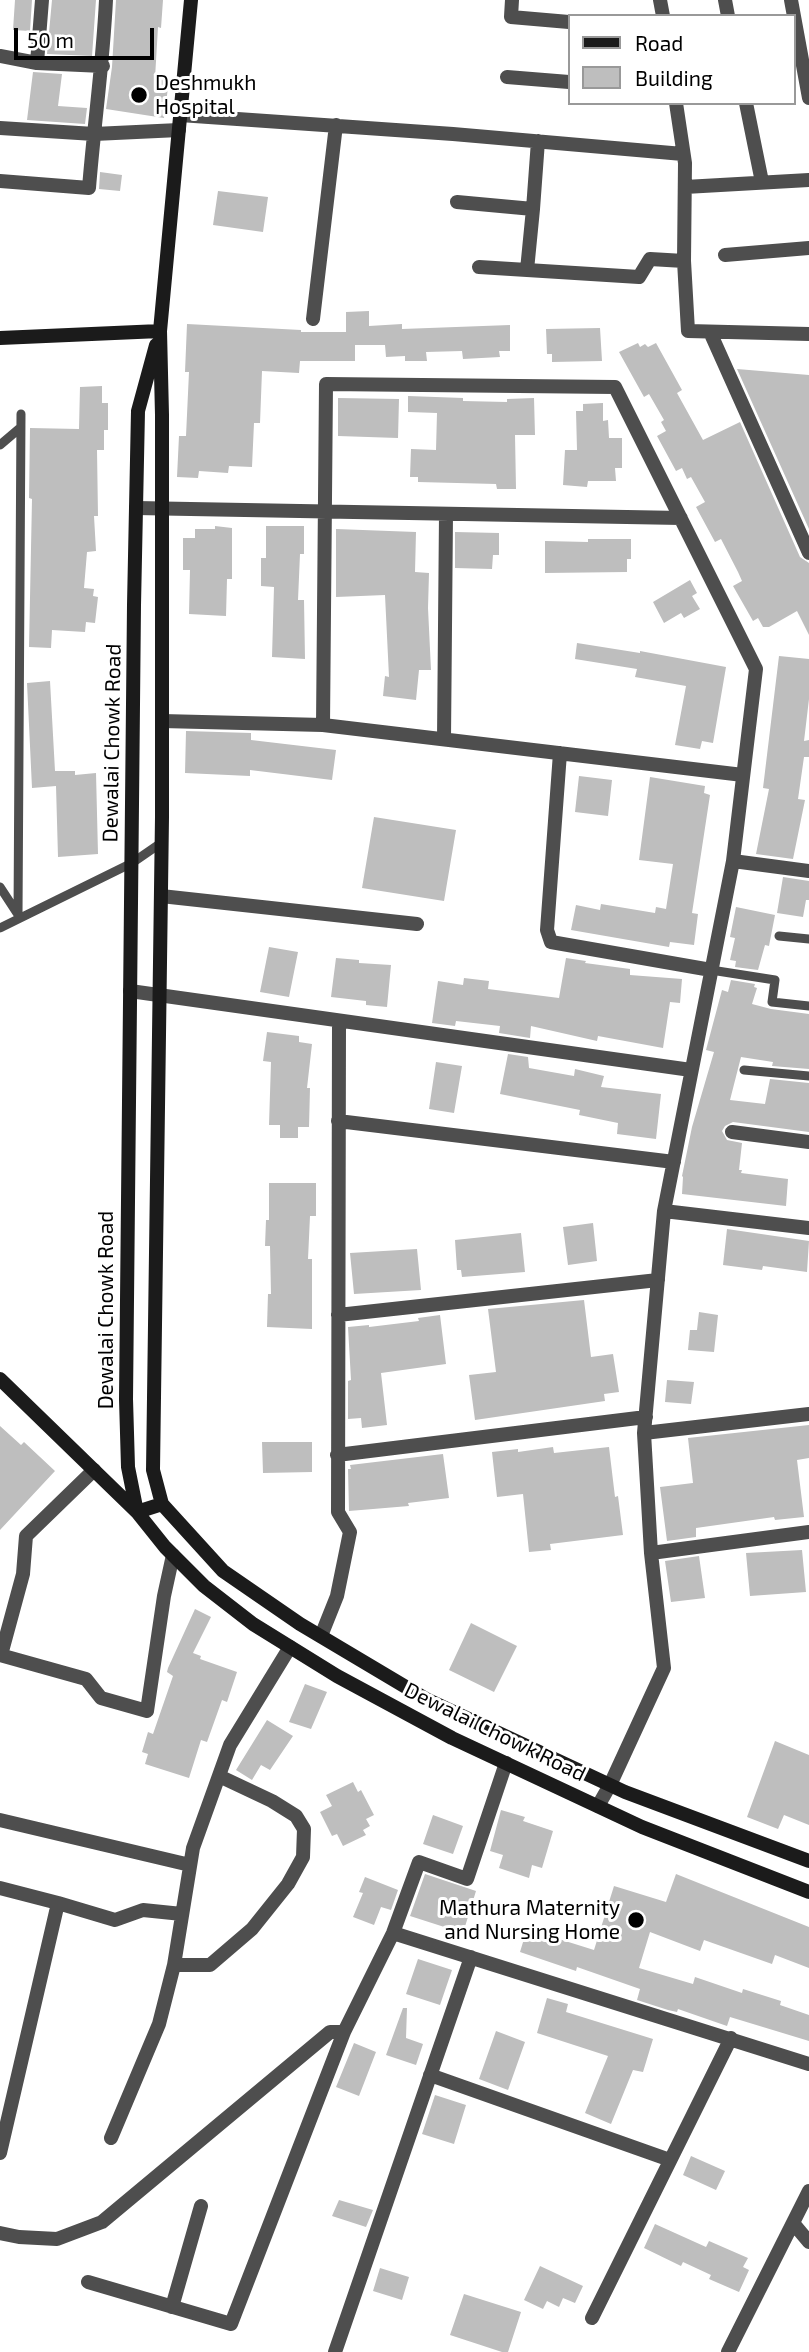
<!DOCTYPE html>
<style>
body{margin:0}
#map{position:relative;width:809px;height:2352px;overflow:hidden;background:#fff;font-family:"Exo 2",sans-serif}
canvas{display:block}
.legend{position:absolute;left:568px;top:14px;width:228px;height:91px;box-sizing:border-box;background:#fff;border:2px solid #999;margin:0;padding:9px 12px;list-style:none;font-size:21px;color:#000}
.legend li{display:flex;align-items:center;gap:14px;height:35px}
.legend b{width:35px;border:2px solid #999}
.scale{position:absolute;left:14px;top:28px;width:140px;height:32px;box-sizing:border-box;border:4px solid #000;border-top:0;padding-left:9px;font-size:21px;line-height:24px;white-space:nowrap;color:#000;-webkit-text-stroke:5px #fff;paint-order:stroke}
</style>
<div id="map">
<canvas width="809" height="2352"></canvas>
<ul class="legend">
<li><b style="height:9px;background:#1b1b1b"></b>Road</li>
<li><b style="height:19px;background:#bebebe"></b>Building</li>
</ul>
<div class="scale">50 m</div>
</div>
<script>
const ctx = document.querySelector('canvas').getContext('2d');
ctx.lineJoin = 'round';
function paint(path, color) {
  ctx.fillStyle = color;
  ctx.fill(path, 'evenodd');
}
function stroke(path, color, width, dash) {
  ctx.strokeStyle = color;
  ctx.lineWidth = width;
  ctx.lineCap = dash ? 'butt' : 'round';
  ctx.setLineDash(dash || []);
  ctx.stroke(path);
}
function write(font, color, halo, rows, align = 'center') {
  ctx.font = font + ' "Exo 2",sans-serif';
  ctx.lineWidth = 6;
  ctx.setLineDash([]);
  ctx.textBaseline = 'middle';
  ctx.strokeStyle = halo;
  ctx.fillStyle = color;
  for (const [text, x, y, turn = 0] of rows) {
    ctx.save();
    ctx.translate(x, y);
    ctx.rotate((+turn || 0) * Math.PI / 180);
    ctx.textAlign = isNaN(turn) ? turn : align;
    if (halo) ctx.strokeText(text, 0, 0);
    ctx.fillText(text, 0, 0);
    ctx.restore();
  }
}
const building = new Path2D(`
 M15,0H32L30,31L13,30Z
 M52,0H96L92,56L47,54Z
 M116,0H163L161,28L158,27L155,78L169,80L164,118L106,109L112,67Z
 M33,72L62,74L58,106L87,108L85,124L27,120Z
 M100,172L122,175L120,191L99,189Z
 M218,191L268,197L263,232L213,225Z
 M369,311V326L402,324V329L510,325V351H499L500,357L463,359L462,351L426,352L427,361H405V356L386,357L385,345H355V361H300L299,373L262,371L260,423H254L252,467L229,466L228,473L199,471L198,478L177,477L179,436H186L189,372H185L187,324L301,330V332H346V312Z
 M600,328L602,361L552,362V354H547L546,329Z
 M638,343L640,347L645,344L648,347L656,343L682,390L677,393L703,440L740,422L800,557L809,563V635L797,611L769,627H763L758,618L753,621L733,586L742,581L738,572L721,539L715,542L696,507L705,502L691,477L687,479L682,468L676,471L657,436L666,431L661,422L664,420L649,394L644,397L619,352Z
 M737,369L809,375V529Z
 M102,386V403H108V430H104V450H97L98,516H94L96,551L87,552L84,588L94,589L93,596L98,597L95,623L86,622L85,632L52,630L51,648L29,647L32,499L29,498L30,428L79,429L80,387Z
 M408,396L463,398V401L507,402V399L534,398L535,435H515L516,489H497L496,484L418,482V477H410L411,449L436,450L437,413L408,412Z
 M338,398L399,399L398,438L338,436Z
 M603,403V421L608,420L609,438H622V468H615L616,481H588L587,487L563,485L565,450H577L576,411H583V404Z
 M215,526L232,528V579H227L226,616L189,614L190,570H183V538H195V529H215Z
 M266,526H304V554H300L298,600H304L305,659L272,657L274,587L261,586V558H266Z
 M336,529L416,532L415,572L429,573L428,608L431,670H419L416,700L383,696L385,676L389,677L385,595L336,597Z
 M455,532L499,533V555H493L492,569L455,568Z
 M588,539H631V559H627V572L545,573V541L588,542Z
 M690,580L697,593L692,596L700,609L684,618L681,613L664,623L653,602Z
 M577,643L640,653V651L726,667L713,743L702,741L700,749L675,745L686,686L635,677L637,669L575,659Z
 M779,656L809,659V699L804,741L809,740V757H804L798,799L805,800L793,859L756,854L769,789L763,788Z
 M50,681L55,771H75V775L96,773L98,854L58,857L56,786L32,788L27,683Z
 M186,731L251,733V740L336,750L332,780L250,770V776L185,773Z
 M579,776L612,780L608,816L575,812Z
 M650,777L705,786L704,793L710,795L692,913L698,914L694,945L670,942L669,947L571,930L576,905L600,910L601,904L655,913L656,907L666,909L673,864L639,860Z
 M374,817L456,830L444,901L362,888Z
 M783,877L809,881V900H806L803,917L777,913Z
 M736,907L775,915L769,946L765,945L758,970L735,967L736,961L730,960L735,938L730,937Z
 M269,947L298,952L289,997L260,992Z
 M336,958L359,960V963L391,965L387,1007L366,1005V1001L331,997Z
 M566,958L586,961L585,963L630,969V975L682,979L680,1003L670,1002L663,1048L598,1036L597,1041L531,1026L530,1038L499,1033L500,1026L456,1021L455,1026L432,1023L438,981L463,985L464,978L489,981L488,989L559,998Z
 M731,980L755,984L754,987L757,988L752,1004L771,1009L809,1014V1069L772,1066L773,1062L741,1057L730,1100L765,1104L770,1079L809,1083V1132L733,1122L725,1126L722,1131L727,1140L742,1143L739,1170H742L741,1173L788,1179L786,1206L682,1194L683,1177L682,1176L692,1127L714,1052L706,1050L722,990L728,992Z
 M267,1032L299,1036V1042L312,1044L307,1088H310L309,1127H298V1138H280V1125H269L271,1062L263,1061Z
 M508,1054L528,1057L529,1068L574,1076L575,1069L604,1076L601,1087L661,1094L656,1139L617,1134L618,1123L579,1115L580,1110L500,1094Z
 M436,1062L462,1066L454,1113L429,1109Z
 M269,1183H316V1216H310L308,1259H312V1329L267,1327L268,1294H271L270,1246H265L266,1220H269Z
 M593,1223L597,1261L568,1265L563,1227Z
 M727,1229L809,1241L807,1272L763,1266L762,1270L723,1265Z
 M521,1233L525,1272L462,1277L461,1270H457L455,1240Z
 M417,1249L421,1290L354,1294L350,1253Z
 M584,1300L591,1357L613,1354L619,1392L604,1394L605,1401L475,1420L469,1375L496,1372L488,1309Z
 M699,1312L718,1315L714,1352L688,1350L690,1330H697Z
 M440,1315L446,1364L381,1373L387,1425L362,1428L361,1418L348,1419V1381L351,1380L348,1327L369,1325V1327L419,1321L418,1318Z
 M667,1380L694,1382L691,1404L665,1402Z
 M809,1425V1458L797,1460L804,1517L775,1520L774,1517L696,1528V1537L667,1541L660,1487L693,1483L688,1438Z
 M0,1426L21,1445L24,1442L55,1471L0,1530Z
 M262,1442H312V1472L263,1473Z
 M553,1447L554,1453L609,1447L615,1497L618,1496L623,1535L550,1544L551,1550L529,1552L523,1494L497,1497L492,1452L518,1449V1452Z
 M443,1454L449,1498L408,1503L409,1506L349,1511L348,1469H351L350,1465Z
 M802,1550L806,1592L750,1596L746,1553Z
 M699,1556L705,1598L671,1602L665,1561Z
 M195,1609L211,1617L193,1653L201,1656L200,1659L237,1672L227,1702L222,1700L207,1742L201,1740L189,1778L145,1764L148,1754L142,1752L148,1732L153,1734L173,1676L167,1672L168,1668Z
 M471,1623L517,1646L494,1692L449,1670Z
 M305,1684L327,1692L311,1729L289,1722Z
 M267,1720L293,1736L270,1770L261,1765L252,1780L236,1770Z
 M775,1741L809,1755V1825L784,1815L778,1829L747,1817Z
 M353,1782L358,1792L361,1790L374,1815L366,1819L370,1826L363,1830L366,1835L343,1846L337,1834L332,1836L320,1812L332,1806L326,1795Z
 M501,1810L525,1817L523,1821L553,1831L542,1868L532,1865L529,1878L499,1868L503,1855L490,1851Z
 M433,1815L463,1826L453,1854L423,1844Z
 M425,1874L476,1891L463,1933L410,1916Z
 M676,1874L809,1927V1968L775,1955L772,1964L704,1940L700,1951L650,1932L639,1968L693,1984L695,1977L742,1993L743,1989L781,2001L780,2005L809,2015V2041L730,2017L727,2026L678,2009L677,2012L668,2010L637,2000L640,1989L577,1967L576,1971L520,1952L527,1929L594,1950L614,1886L666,1902Z
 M365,1877L398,1890L391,1910L381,1907L374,1925L353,1917L363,1893L359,1892Z
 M418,1959L452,1970L440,2005L406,1994Z
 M547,1998L568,2004L566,2012L653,2039L643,2072L633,2070L611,2124L585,2113L608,2056L537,2033Z
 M403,2008H407L406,2038L423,2044L416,2065L386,2055Z
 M496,2031L525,2042L508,2090L479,2079Z
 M354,2043L376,2052L359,2096L336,2087Z
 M435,2095L466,2105L454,2144L422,2134Z
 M691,2156L725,2171L716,2190L683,2175Z
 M339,2200L373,2210L366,2227L332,2216Z
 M655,2224L706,2247L709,2241L748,2258L743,2267L749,2270L739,2292L709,2279L711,2275L683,2262L681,2266L644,2248Z
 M540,2266L583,2286L575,2303L563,2298L559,2307L547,2301L543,2309L524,2300Z
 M380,2268L409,2277L402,2300L373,2291Z
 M464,2294L521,2312L508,2352H502L450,2335Z`);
const lane = new Path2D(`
 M0,445L20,428
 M0,887L17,913
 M18,915L21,414
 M0,928L132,863L161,843
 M779,936L809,939
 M711,970L775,980L772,1002L809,1006
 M744,1070L809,1076`);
const street = new Path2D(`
 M512,0L511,17L569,22
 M660,0L663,16
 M725,0L728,16
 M791,0L809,98
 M0,56L37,63L103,66
 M37,63L42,0
 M507,77L569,82
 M676,103L685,163L684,261L688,331L809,334
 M746,103L762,182
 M180,115L453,134L683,154
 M0,128L94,134L179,130
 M0,181L89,188C94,125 103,63 106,0
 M685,187L809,180
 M457,202L533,209L538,141
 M725,255L809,248
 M479,267L639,277L650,259L684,261
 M527,270L533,209
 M313,319L336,125
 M710,332L809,553
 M136,508L681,518
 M162,721L323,725L743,775
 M323,725L326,384L615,387L756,669L733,861L664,1211L644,1433L651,1553L664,1668L610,1785L598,1806
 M444,739L446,514
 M560,753L547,930L551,942L711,970
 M733,861L809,871
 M161,896L417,924
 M130,991L691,1070
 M338,1121L674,1162
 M732,1132L809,1142
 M664,1211L809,1228
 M338,1315L658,1280
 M644,1433L809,1414
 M337,1455L646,1417
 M651,1553L809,1532
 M321,1636L337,1596L350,1532L338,1512L339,1021
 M0,1655L86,1679L101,1698L147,1711L164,1596L173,1555
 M1,1655L23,1574L26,1536L94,1470
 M0,1820L190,1865
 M0,1888L58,1903
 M393,1933L809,2064
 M174,1965H210L252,1929L288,1884L303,1857L304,1829L296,1816L272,1801L219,1776
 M430,2075L670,2160
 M111,2138L159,2024L174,1965L193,1848L230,1745L290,1647
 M0,2153L58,1903L115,1920L143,1910L182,1914
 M793,2223L809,2242
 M0,2233L19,2237L57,2239L102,2222L330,2032H344
 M88,2282L231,2324L344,2032L393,1933L419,1862L467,1879L506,1763
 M172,2307L201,2206
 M592,2318L731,2038
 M335,2352L471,1957
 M728,2352L809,2191`);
const secondary = new Path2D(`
 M191,0L160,331L162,415V817L153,1470L162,1504L223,1571L300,1624L426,1699L625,1792L809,1861
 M0,338L160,331
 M156,345L138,411L134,605L126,1399L128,1467L137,1512L165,1547L204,1586L253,1624L337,1676L452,1738L642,1827L809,1892
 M0,1379L137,1512L162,1504`);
const markers = [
 [139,95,9,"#000"],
 [636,1920,9,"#000"]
];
const poiNames = [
 ["Deshmukh",155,83],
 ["Hospital",155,107],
 ["Mathura Maternity",620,1908,"right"],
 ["and Nursing Home",620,1932,"right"]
];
const streetNames = [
 ["Dewalai Chowk Road",112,743,-89],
 ["Dewalai Chowk Road",106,1310,-90],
 ["Dewalai Chowk Road",495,1732,26]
];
paint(building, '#bebebe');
stroke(lane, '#4e4e4e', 9);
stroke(street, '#4e4e4e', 14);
stroke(secondary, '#1b1b1b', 14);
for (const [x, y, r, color] of markers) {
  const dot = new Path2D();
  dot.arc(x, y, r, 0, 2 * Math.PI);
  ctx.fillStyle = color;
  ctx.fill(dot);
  stroke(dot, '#fff', 2.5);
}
write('21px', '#000', '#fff', poiNames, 'left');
write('21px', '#000', '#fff', streetNames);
</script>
